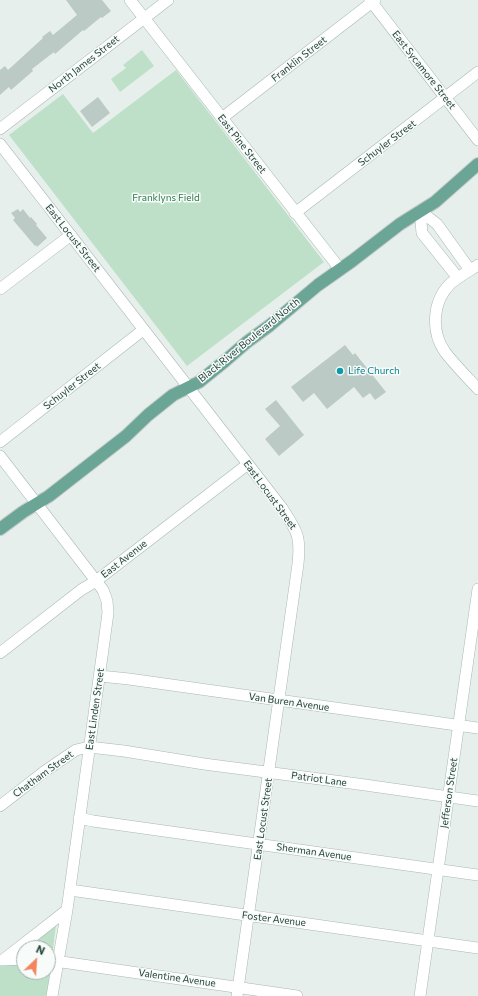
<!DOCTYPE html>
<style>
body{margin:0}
#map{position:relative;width:478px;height:996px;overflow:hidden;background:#e6efeb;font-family:Commissioner,sans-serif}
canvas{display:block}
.north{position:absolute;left:16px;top:940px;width:40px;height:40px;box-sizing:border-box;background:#f7fbf9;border:1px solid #a3b1ad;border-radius:50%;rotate:25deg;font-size:11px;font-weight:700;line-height:16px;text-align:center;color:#24423a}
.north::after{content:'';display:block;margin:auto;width:14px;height:18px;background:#f4845f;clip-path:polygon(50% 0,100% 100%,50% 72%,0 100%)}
</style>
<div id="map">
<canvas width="478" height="996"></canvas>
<div class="north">N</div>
</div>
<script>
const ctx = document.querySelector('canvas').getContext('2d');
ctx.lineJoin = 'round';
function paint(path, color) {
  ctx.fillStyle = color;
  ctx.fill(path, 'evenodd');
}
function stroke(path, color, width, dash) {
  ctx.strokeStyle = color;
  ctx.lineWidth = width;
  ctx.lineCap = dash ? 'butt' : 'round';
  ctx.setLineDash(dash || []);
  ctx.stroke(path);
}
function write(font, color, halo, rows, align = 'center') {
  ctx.font = font + ' Commissioner,sans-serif';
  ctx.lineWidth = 3;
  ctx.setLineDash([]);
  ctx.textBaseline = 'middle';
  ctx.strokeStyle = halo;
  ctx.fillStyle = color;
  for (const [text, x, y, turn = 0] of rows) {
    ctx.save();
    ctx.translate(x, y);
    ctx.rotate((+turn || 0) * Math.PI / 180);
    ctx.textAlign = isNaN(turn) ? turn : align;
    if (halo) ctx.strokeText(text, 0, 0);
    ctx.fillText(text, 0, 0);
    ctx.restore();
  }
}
const green = new Path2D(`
 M142,50L154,66L120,92L111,79L126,68L123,65Z
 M176,70L324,262L187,366L9,135L63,94L93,133Z
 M57,917L47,996H0V963ZM24,948H48V972H24Z`);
const building = new Path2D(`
 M66,0H102L111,11L102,18L101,17L84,31L83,30L55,54L54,52L32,69L33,71L11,90L9,87L0,95V70L5,66L8,70L43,38L42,37L50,31L53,35L77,15Z
 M98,97L110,113L92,127L80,111Z
 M18,209L20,212L23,209L30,218L31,217L37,224L36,225L47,238L37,247L36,245L35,246L13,220L15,218L11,213Z
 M345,345L353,355L355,353L386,392L375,400L370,393L363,398L354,387L327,409L314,393L303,402L291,387Z
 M276,400L304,435L279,456L265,439L280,426L265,409Z`);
const minor = new Path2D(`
 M130,0L340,269
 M370,0L478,140
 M222,118L375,0
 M0,129L168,0
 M0,144L282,508C297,531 301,536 298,564L237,996
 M420,211L422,233L458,278
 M420,211L437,224L470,270
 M295,213L478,72
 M478,265C469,271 458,277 450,284C432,302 431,332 445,352C455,365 467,377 478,389
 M0,289L71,235
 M0,442L143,330
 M0,456L103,590L107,601L108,613L67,910L52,996
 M0,653L81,590L96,581L248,464
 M100,676L129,679L478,728
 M0,806L45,771L76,750L89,747L124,751L204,764L358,784L478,801
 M79,818L93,821L478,875
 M70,890L478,948
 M2,960L24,959
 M3,960L67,910
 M48,960L297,996
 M420,996L478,589`);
const major = new Path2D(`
 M0,529L23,512L49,496L126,436L148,415L173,395L199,382L225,361L247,342L269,326L318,285L352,261L400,224L435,202L478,164`);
const markers = [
 [340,371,4,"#0f9aa8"]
];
const streetNames = [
 ["Franklin Street",299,59,-38],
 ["North James Street",84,64,-38],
 ["East Sycamore Street",424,70,52],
 ["Schuyler Street",387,143,-37],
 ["East Pine Street",242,144,52],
 ["East Locust Street",73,238,52],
 ["Black River Boulevard North",249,340,-39],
 ["Schuyler Street",72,386,-38],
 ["East Locust Street",270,495,54],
 ["East Avenue",124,559,-38],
 ["Van Buren Avenue",289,702,8],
 ["East Linden Street",95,709,-82],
 ["Chatham Street",43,774,-36],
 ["Patriot Lane",319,779,8],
 ["Jefferson Street",449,793,-82],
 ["East Locust Street",263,819,-82],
 ["Sherman Avenue",314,852,8],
 ["Foster Avenue",274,919,7],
 ["Valentine Avenue",177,978,8]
];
const parkNames = [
 ["Franklyns Field",166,198]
];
const cultureNames = [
 ["Life Church",348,371]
];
paint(green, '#bfe0c8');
paint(building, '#bbcac4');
stroke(minor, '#a8b8b2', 12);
stroke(major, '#c2cac8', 14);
stroke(minor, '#fff', 11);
stroke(major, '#6aa596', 12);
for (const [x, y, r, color] of markers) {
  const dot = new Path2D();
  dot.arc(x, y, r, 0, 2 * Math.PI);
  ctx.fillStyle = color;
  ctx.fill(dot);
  stroke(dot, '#f7fbf9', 1.5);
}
write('10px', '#24423a', '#f7fbf9', streetNames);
write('10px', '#2d7a4b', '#f7fbf9', parkNames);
write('10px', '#0d838f', '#f7fbf9', cultureNames, 'left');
</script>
